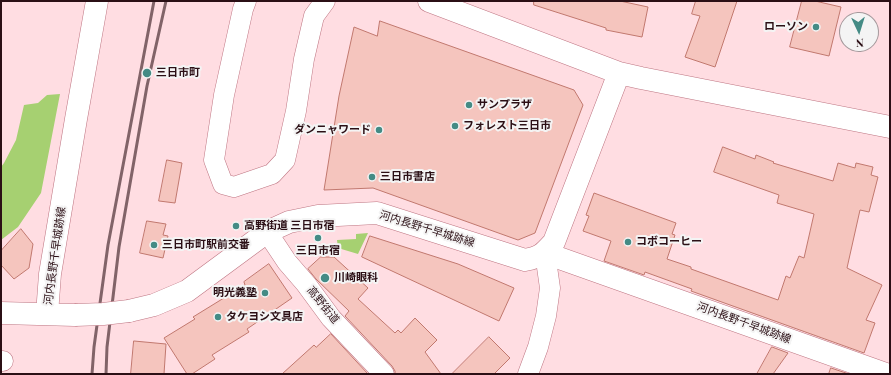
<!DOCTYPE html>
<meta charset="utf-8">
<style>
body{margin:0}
#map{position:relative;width:891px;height:375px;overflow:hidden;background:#ffdde2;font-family:"Playfair Display",serif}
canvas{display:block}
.frame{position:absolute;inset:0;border:2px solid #2b0f15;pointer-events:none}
.north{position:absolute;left:839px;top:12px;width:40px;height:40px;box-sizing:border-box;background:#f4f4f4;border:1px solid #a4989b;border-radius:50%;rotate:176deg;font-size:11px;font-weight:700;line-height:16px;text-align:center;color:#2b0f15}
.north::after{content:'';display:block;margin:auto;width:14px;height:18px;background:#448b85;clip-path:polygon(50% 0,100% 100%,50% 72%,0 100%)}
</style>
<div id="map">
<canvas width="891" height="375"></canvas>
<div class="frame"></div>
<div class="north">N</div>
</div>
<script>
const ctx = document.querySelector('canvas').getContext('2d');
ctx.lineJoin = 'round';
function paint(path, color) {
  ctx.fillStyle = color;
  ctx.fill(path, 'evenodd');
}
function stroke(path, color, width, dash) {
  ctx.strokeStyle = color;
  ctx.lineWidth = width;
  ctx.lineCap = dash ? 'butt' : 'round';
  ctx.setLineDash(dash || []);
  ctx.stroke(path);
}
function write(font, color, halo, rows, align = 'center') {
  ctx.font = font + ' "Playfair Display","Noto Sans JP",serif';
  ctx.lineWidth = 4;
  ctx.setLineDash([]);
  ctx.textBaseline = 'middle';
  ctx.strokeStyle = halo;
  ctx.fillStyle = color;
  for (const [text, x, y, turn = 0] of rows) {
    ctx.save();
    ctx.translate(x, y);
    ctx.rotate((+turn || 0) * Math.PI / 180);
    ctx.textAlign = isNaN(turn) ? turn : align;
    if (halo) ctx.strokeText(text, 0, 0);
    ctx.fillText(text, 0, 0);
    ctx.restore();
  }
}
const green = new Path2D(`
 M60,94L41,193L18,227L1,240V167L4,163L16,140L24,105L38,103L47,95Z
 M368,233L358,254L338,248L337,240L356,239V234Z`);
const building = new Path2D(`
 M534,1H620L648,7L642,37L606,30V28L534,5Z
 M696,1H737L715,67L685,57L700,16L692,14Z
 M802,1H815L841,7L829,56L790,47Z
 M380,21L574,90L583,105L535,233L518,240L373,188L324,190L339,96L354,27L377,36Z
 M723,147L755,159L756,155L774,162L773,163L833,181L838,163L855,168L856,163L873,167L871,175L878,177L869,212L860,210L847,268L882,285L866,320L875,323L864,353L691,291L692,289L645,272L644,275L604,261L611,241L583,231L589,216L586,215L594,193L676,223L672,234L675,235L667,259L691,267V269L778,300L786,276L790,278L799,256L804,258L814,214L777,203L779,195L714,172Z
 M167,160L182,163L175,203L159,201Z
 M147,221L166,224L163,235L168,236L163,258L140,253Z
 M21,229L33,244L29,268L14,279L1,265V251Z
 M370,236L458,264L514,288L499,321L362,257Z
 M321,257H334L368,288L358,299L395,333L398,330L401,333L415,318L437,340L425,352L441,374H395V371L392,366L345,316L349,311L316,279L308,269Z
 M269,264L292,298L247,329L249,332L212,355L215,359L192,374H187L164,338L195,319L193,317L245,285L244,282Z
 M331,334L368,374H282L314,345L316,347Z
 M489,337L510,358L494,374H452Z
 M134,341L166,344L164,374H131Z
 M772,347L788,353L773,374H757Z
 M831,368L849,374H829Z`);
const street = new Path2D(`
 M246,1L243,9L224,95L214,160L223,184L234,187L272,174L285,160L296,111L304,59L314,16L325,1
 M267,232L287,262L306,284L331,318L384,374
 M1,361H3
 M528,374L538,347L546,316L550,288L545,253`);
const secondary = new Path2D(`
 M429,1L619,73L641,78L890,127
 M545,253L886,374
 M129,311L154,305L187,291L267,232L289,222L318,216L377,213L525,260C541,257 543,254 554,242L619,73
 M1,313L75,315
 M47,314L50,274L76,119L97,1`);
const rail = new Path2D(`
 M92,374L94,347L108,245L154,1
 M106,374L107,347L119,247L147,86L166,1`);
const secondaryBridge = new Path2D(`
 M75,315L103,314L129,311`);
const markers = [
 [816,27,4,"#448b85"],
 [147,73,5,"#448b85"],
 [469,105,4,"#448b85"],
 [455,126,4,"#448b85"],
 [379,130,4,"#448b85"],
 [372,177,4,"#448b85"],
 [236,226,4,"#448b85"],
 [318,238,4,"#448b85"],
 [628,242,4,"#448b85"],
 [154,245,4,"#448b85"],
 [325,278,5,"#448b85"],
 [265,293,4,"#448b85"],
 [218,317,4,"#448b85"]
];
const poiNames = [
 ["ローソン",808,27,"right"],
 ["三日市町",156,73],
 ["サンプラザ",477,105],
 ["フォレスト三日市",463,126],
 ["ダンニャワード",371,130,"right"],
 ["三日市書店",380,177],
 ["高野街道 三日市宿",244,226],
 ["コボコーヒー",636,242],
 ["三日市町駅前交番",162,245],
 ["三日市宿",318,251,"center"],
 ["川崎眼科",334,278],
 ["明光義塾",257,293,"right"],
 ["タケヨシ文具店",226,317]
];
const streetNames = [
 ["河内長野千早城跡線",427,229,17],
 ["河内長野千早城跡線",55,256,-82],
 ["高野街道",323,305,51],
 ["河内長野千早城跡線",744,323,20]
];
paint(green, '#a6d071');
paint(building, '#f5c5be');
stroke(building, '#c1786e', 1);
stroke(street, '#be7582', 21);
stroke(secondary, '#be7582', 23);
stroke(street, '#fff', 20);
stroke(secondary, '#fff', 22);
stroke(rail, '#816368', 3);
stroke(secondaryBridge, '#be7582', 23, []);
stroke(secondaryBridge, '#fff', 22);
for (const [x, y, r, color] of markers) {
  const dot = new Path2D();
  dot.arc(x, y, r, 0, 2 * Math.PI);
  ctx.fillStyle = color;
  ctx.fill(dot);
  stroke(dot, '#f4f4f4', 1.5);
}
write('bold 11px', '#2b0f15', '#f4f4f4', poiNames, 'left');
write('11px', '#2b0f15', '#f4f4f4', streetNames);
</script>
